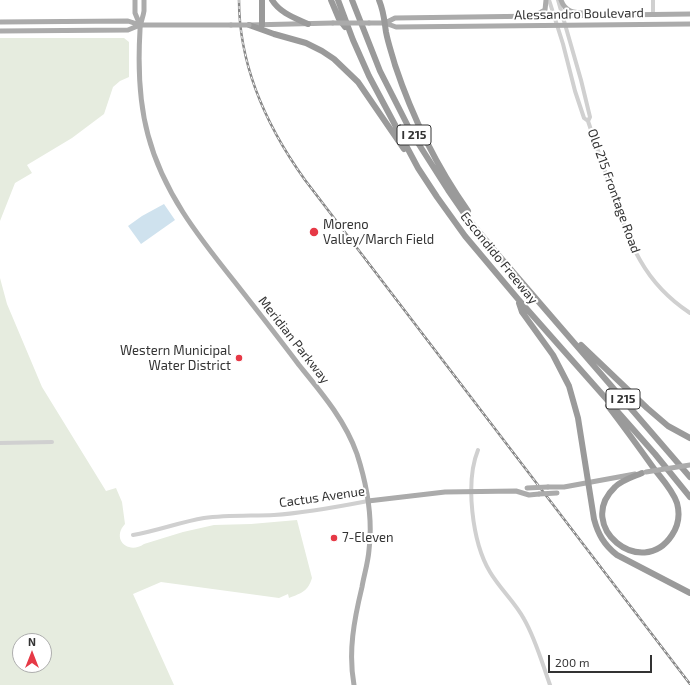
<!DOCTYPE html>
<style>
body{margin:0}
#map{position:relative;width:690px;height:685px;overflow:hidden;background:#fff;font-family:"Exo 2",sans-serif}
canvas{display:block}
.north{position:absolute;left:12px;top:633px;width:40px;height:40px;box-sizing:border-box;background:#fff;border:1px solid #adadad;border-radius:50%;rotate:0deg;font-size:11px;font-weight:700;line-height:16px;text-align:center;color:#333}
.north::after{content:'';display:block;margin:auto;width:14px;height:18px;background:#e63946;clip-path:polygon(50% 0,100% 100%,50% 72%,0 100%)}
.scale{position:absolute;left:548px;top:655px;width:104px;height:18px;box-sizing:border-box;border:2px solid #333;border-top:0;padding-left:5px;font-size:12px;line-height:14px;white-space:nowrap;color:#333;-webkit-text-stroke:3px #fff;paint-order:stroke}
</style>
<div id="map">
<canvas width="690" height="685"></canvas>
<div class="north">N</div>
<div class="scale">200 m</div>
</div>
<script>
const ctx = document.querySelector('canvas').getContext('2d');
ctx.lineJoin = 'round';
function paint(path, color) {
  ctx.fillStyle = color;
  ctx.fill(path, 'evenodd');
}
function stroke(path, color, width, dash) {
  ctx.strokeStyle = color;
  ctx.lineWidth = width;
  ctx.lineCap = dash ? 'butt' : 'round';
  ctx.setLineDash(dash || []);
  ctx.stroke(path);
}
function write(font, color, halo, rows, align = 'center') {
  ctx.font = font + ' "Exo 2",sans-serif';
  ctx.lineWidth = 4;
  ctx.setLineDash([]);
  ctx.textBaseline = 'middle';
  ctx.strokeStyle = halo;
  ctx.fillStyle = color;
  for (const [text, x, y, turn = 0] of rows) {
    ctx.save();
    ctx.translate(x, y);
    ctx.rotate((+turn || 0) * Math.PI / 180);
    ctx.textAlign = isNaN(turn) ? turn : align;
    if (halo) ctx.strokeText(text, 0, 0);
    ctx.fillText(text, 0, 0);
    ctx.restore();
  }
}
const green = new Path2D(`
 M0,38H124L129,42V77L120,81L113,87L104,114L72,138L27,165L32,173L15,183L0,221Z
 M0,278L7,304L42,387L106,491L116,488L122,502L125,524C111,539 128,555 144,544L183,532L214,525L251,524L297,520L312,578C308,591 302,593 289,598L288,594L279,598L161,582L133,594L174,685H0ZM20,641H44V665H20Z`);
const water = new Path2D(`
 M164,204L175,220L141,244L128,226L142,216Z`);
const minor = new Path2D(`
 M549,0L563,44L575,91L584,118L588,121
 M558,0L581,80L590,117L588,121C596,145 604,169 613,193C630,244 643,282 690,313
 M653,0V14
 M0,443L52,442
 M478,450C465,482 472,542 490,572C500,589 515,602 524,619C536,640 542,663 550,685
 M133,535C157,531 180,522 204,518C227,515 251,516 274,515C306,513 337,507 368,501`);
const major = new Path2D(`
 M135,0V13L140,25
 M144,0C144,4 144,8 144,11C143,18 140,23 140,30C138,64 139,102 148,135C163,192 198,236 234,281C256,309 278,337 299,365C321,392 345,420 357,454C367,485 373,518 369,550C368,563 364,575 362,587C354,620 348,652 354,685
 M561,0C565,12 574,13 586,13
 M536,15L545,10L546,0
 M0,22L128,21L140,25H231
 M369,23H385L396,27L690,24
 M385,23L395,18L690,14
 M250,25L333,23
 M0,31L128,30L140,25
 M548,487H564L635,474
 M368,501L445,492L516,491L529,495L539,494`);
const highway = new Path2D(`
 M262,0V25
 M272,0C280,13 295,18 308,24
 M331,0L339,19L345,27
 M338,0L353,40L369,76L418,168L437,197L465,236L518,299L655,454L690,497
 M352,0L380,71L411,132L448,190L468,219L500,257L690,477
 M379,0C384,12 384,19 386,32C388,43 392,54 395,65C412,116 437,167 468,211
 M249,25L274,34L306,43L322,51L334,59L358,82L404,149
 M519,303L522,312L553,355L569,386L578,418L594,519C598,534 604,545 617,555L690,593
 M581,345L647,408L668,426L690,438
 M608,406C624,427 640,449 655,470C663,480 673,491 677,503C680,514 678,526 672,535C642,581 574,526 615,487C622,480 633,477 642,473`);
const rail = new Path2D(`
 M239,0C239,66 267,127 305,180L690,684`);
const majorBridge = new Path2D(`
 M333,23H369
 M231,25H249
 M646,472L690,465
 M527,488L548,487
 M539,494L557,493`);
const markers = [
 [314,232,5,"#e63946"],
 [239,358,4,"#e63946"],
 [334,538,4,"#e63946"]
];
const shields = [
 [414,135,34],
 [623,399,34]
];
const shieldNames = [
 ["I 215",414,135],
 ["I 215",623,399]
];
const streetNames = [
 ["Alessandro Boulevard",579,14,-1],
 ["Old 215 Frontage Road",614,191,70],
 ["Escondido Freeway",499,258,51],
 ["Meridian Parkway",294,340,52],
 ["Cactus Avenue",322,497,-8]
];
const poiNames = [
 ["Moreno",323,225],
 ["Valley/March Field",323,240],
 ["Western Municipal",231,351,"right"],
 ["Water District",231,366,"right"],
 ["7-Eleven",342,538]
];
paint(green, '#e6ecdf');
paint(water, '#cfe2ee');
stroke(minor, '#d0d0d0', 4);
stroke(major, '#ababab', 5);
stroke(highway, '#9a9a9a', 6);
stroke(rail, '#888', 2.5);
stroke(rail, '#fff', 1, [3]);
stroke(majorBridge, '#ababab', 5);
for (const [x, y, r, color] of markers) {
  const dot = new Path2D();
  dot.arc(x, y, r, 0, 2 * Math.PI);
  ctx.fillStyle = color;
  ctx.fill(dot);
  stroke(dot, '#fff', 1.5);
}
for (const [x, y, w] of shields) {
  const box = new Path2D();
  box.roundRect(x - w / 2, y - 10, w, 20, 3);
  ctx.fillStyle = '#fff';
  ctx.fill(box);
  stroke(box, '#333', 1);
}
write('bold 12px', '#333', null, shieldNames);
write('13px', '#333', '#fff', streetNames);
write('13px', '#333', '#fff', poiNames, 'left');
</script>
